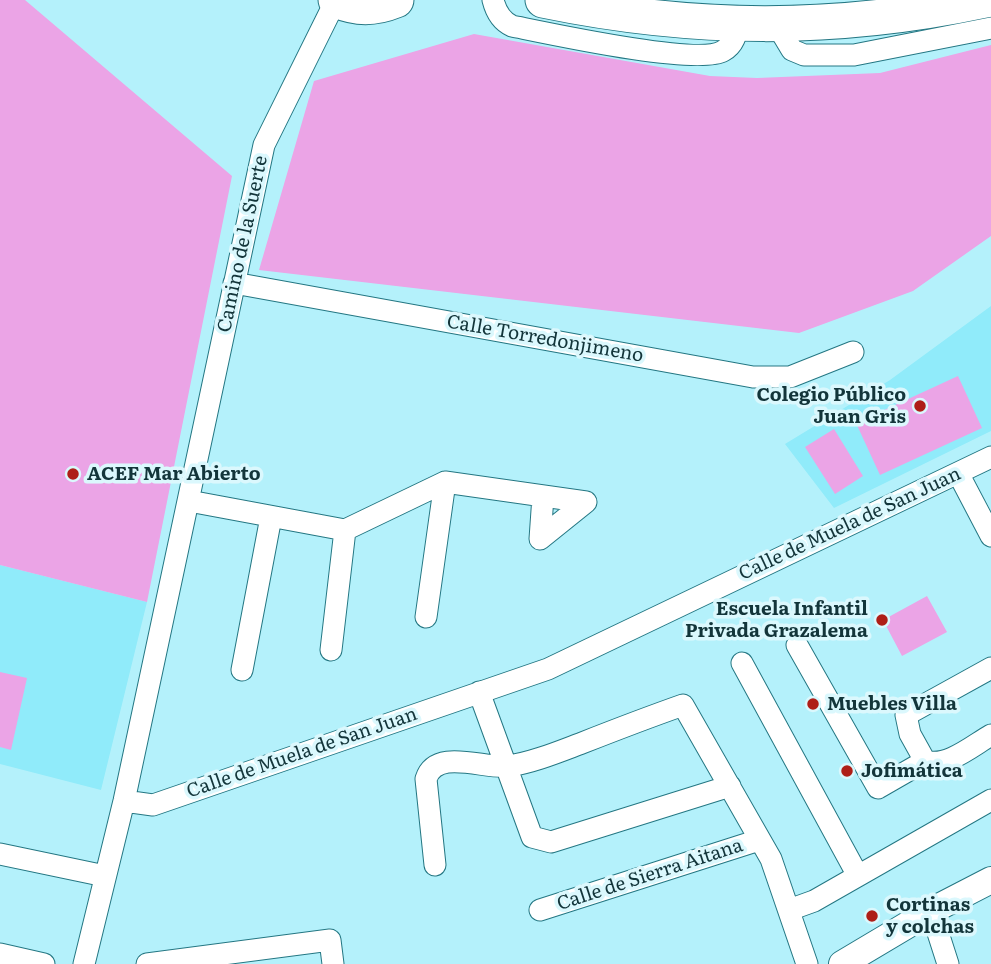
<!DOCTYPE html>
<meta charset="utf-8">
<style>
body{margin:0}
canvas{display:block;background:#b4f1fb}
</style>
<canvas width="991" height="964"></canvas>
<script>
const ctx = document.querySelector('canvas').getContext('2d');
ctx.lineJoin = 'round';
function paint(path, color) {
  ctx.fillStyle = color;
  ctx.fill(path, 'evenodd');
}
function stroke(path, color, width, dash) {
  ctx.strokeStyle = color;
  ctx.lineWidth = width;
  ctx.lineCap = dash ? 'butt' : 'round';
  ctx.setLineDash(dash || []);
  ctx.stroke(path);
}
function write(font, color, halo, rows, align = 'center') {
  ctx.font = font + ' Literata,serif';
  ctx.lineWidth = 7;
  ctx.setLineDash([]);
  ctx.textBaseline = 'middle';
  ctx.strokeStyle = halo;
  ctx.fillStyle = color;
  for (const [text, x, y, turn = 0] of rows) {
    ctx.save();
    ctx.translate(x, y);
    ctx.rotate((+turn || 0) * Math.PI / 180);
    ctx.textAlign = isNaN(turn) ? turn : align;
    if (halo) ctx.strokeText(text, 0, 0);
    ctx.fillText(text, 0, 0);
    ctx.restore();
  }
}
const built = new Path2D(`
 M991,306V431L834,508L785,444L890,380Z
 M0,565L147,602L101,790L0,764Z`);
const green = new Path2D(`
 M0,0H25L232,176L147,602L0,565Z
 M474,34L710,76L757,78L880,73L991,45V236L913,291L799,333L259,270L314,81Z
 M958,376L982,428L880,475L856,423Z
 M834,429L863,476L835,494L805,447Z
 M927,596L947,632L902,656L883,620Z
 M0,672L27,678L11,750L0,747Z`);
const minor = new Path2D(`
 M493,0C496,12 501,21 512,26C547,33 698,66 723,51C734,45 736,35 738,24
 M777,25L792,50L804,55H854L991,28
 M234,283L753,377H790L853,352
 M958,473L991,536
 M543,496L540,539L586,502
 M189,501L345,530L445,482L586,502
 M426,617L445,482
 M797,645L878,788L925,761
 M331,650L345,530
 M742,663L857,874
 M991,668L906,715L910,734L925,761C947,768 972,746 991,735
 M242,670L271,517
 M479,692L532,837L551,842L730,786
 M124,801L153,805L548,669L991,457
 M0,854L105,876
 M435,865L426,779C436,747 486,770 509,766C534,762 558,752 582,743C615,730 649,717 683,705L771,859L807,964
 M540,910L759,840
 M789,910L814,901L991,800
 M931,911L948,964
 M0,954L44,964
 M84,964L124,801L264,145L336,0
 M147,964L330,940L333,964`);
const tertiary = new Path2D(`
 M842,964L931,911L991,880`);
const primary = new Path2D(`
 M336,0C357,9 374,9 396,0
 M543,0C693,31 835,32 986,0`);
const markers = [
 [920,406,7,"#ae1e17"],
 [73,474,7,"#ae1e17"],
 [882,620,7,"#ae1e17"],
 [813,704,7,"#ae1e17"],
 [847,771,7,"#ae1e17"],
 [872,916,7,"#ae1e17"]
];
const streetNames = [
 ["Camino de la Suerte",243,244,-78],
 ["Calle Torredonjimeno",545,339,10],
 ["Calle de Muela de San Juan",850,524,-25],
 ["Calle de Muela de San Juan",302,753,-19],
 ["Calle de Sierra Aitana",650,875,-18]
];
const poiNames = [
 ["Colegio Público",906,395,"right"],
 ["Juan Gris",906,417,"right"],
 ["ACEF Mar Abierto",87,474],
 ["Escuela Infantil",868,609,"right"],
 ["Privada Grazalema",868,631,"right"],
 ["Muebles Villa",827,704],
 ["Jofimática",861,771],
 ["Cortinas",886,905],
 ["y colchas",886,927]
];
paint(built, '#90ebfa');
paint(green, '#eba4e6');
stroke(minor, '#247783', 23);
stroke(tertiary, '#247783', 28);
stroke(primary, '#247783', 37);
stroke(minor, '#fff', 21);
stroke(tertiary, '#fff', 26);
stroke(primary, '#fff', 35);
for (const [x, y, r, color] of markers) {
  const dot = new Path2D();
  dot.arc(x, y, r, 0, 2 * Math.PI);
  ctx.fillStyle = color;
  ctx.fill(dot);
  stroke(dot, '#dbf8fd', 2.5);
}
write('19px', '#13353a', '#dbf8fd', streetNames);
write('bold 19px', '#13353a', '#dbf8fd', poiNames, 'left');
</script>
